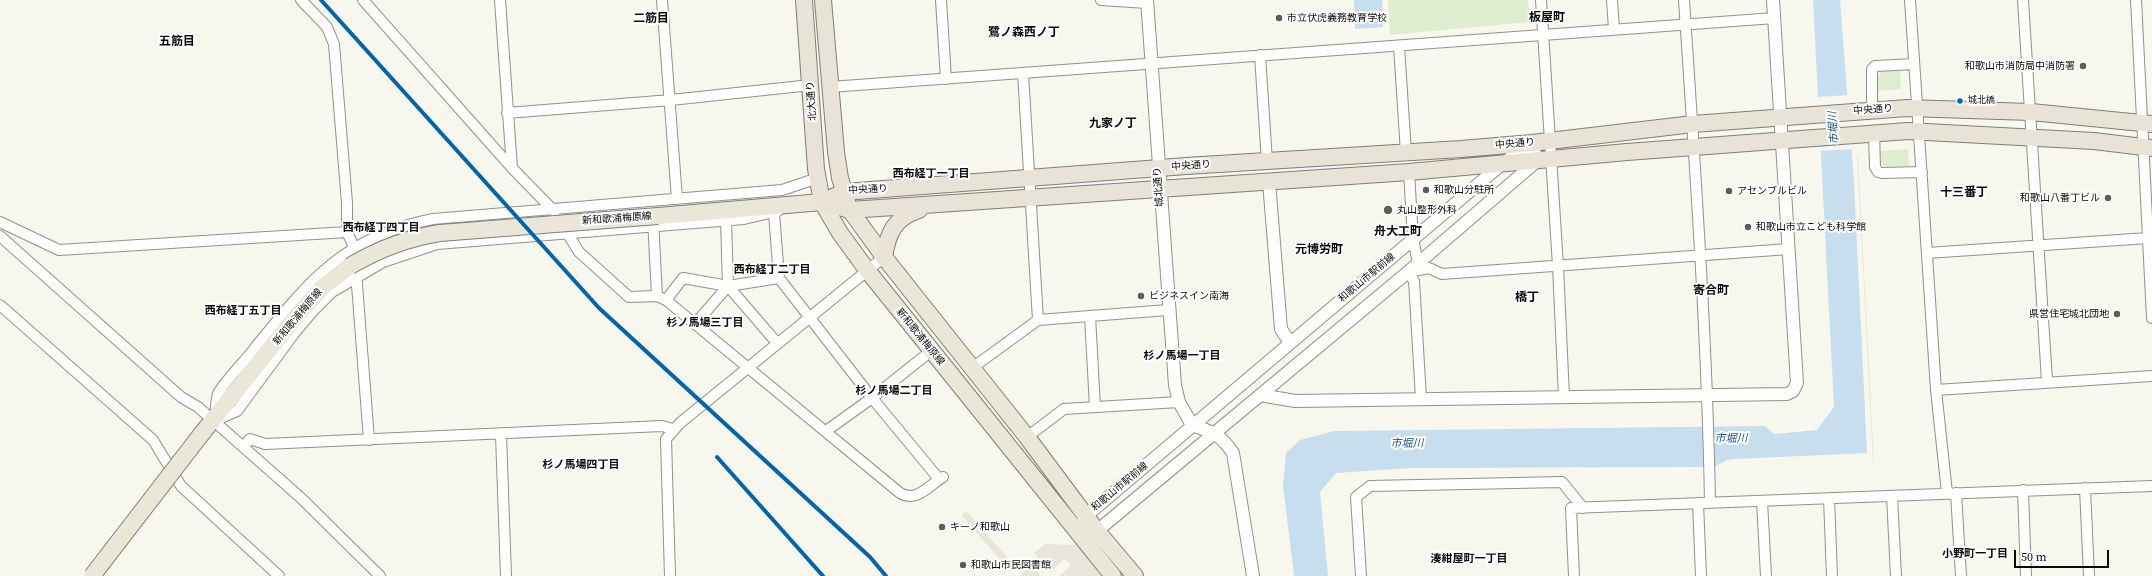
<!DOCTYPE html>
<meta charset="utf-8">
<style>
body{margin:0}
#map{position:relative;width:2152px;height:576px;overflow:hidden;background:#f8f7ed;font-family:"Source Serif 4",serif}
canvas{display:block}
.scale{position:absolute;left:2014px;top:550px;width:95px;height:18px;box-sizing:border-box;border:2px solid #0a0a0a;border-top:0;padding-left:5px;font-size:12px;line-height:14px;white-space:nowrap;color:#0a0a0a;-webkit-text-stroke:3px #fff;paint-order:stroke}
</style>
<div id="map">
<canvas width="2152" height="576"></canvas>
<div class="scale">50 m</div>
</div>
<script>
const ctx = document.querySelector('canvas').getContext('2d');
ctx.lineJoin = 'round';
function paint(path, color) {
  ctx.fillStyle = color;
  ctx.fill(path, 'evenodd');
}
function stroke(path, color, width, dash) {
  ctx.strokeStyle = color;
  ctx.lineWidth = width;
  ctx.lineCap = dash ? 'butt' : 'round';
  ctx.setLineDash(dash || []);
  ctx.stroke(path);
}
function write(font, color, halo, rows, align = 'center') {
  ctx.font = font + ' "Source Serif 4","Noto Sans JP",serif';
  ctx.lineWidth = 4;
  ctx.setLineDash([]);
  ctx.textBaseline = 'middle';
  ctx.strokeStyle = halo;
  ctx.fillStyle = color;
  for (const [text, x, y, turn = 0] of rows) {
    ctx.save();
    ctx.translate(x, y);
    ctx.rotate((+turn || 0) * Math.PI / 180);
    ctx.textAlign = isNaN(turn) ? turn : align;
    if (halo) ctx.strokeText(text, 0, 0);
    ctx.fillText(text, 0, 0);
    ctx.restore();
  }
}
const green = new Path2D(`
 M1388,0H1528L1530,22L1390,35Z
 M1900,69L1901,89L1878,91L1877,78L1882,71Z
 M1908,149L1909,166L1886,167L1882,165L1880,151Z
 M1857,155H1858L1874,463H1873Z`);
const plaza = new Path2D(`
 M966,511L1014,565L1020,564L1011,572L961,515Z
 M1045,544L1077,545L1101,576H1059L1071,566L1065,559L1050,572L1034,553Z
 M1032,565L1041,576H1019Z`);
const water = new Path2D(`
 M1354,0H1382L1383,27L1355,29Z
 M1813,0H1840L1854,182L1867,453L1734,459L1727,460L1716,466L1699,467L1412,468L1336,473L1320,492L1328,576H1294L1283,485L1286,453L1300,440L1334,431L1765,426L1774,434L1817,430L1834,407Z`);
const pier = new Path2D(`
 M1849,95L1853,149L1819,151L1817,97Z`);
const minor = new Path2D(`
 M301,0L327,27L334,44L347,203V232L354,247L355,254
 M363,0L512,168L555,212
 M500,0L512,168
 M662,0L677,199
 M941,0L946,79
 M1101,0L1147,3
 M1541,0L1558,266L1564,397
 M1612,0L1614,29
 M1684,0C1695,167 1707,335 1710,502
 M1910,0L1936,390L1947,493
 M2023,0L2047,381
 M2136,0L2152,318
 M1399,46L1406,153
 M1260,55L1267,162
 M1023,73L1038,320
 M830,87L1775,18
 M1872,110V69L1875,66L1914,64
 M507,113L671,100L811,85
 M1874,133L1875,167L1878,172L1882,173L1922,172
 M1409,172L1413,239L1418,263
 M774,213L779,278L872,398L939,479
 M653,219L657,296L666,300L695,324L900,493C917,503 929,485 943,477
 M726,220L728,286
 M0,222L59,250L347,232
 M564,228L579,252L629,297L657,296
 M0,236L181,397L198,407L301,498L380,576
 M1927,253L2148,238
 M356,272L369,440
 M666,300L683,278L728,286L779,278
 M0,305L153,440L181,486L279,576
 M1090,316L1095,407
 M695,324L728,286L777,343
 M972,368L1038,320L1168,310
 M1936,390L2152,376
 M1421,398L1414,281L1408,272L1429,268L1442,274L1789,249
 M215,415C216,409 216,399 218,394C226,379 244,363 254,349C309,281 343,237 433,219L782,190L818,178
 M214,421L237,411L296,331L313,311L332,292L383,262L437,244L744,219L778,211
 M826,431L872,398L931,351
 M501,435L506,576
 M1027,437L1064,409L1179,402
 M243,447L250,439L265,444L662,426L673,429
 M2085,488L2089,576
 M2023,490L2026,576
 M1956,493L1961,576
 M1892,496L1896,576
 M1829,498L1832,576
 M1762,501L1766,576
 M1698,503L1701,576
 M670,576L666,439L680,423L884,257
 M1361,576L1356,497L1370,486L1562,482L1583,508
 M1574,576L1571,508L2152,486`);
const tertiary = new Path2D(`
 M1147,0L1175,385L1179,402L1192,425C1213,432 1221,435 1233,453L1253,576
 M1532,143L1537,161L1408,272L1097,531L1078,532L1086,516L1502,164Z
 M1269,182L1281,329L1290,343
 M1260,395L1295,401L1787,394L1793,391L1797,383L1773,0`);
const primary = new Path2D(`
 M850,210L884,257L1027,437L1097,531L1135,576
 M658,216L822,202L840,233L867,270L1113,576
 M203,432L298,314L324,286L350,266`);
const trunk = new Path2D(`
 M804,0L816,169L822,202
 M823,0L836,152L840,178L847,201
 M822,202L844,192L1186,166L1461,149L1532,143L1693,124L1907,108L2031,112L2152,124
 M822,202L850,210L1409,172L1627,152L1908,131L2094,141L2152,148
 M884,257C888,233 894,218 919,210`);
const primaryBridge = new Path2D(`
 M350,266C379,249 407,238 440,233L658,216
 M92,576L203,432`);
const rail1 = new Path2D(`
 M321,0L599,308L870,557L886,576
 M717,457L823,576`);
const markers = [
 [1279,18,4,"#5d5d59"],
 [2083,66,4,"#5d5d59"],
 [1960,101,3.5,"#0065bd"],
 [1426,190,4,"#5d5d59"],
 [1729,191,4,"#5d5d59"],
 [2108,198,4,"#5d5d59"],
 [1388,210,5,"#5d5d59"],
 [1748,227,4,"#5d5d59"],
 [1141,296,4,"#5d5d59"],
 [2117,314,4,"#5d5d59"],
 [942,527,4,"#5d5d59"],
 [963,565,4,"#5d5d59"]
];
const busNames = [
 ["城北橋",1968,101]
];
const poiNames = [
 ["市立伏虎義務教育学校",1287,18],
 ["和歌山市消防局中消防署",2075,66,"right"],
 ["和歌山分駐所",1434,190],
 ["アセンブルビル",1737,191],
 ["和歌山八番丁ビル",2100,198,"right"],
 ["丸山整形外科",1397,210],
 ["和歌山市立こども科学館",1756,227],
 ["ビジネスイン南海",1149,296],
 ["県営住宅城北団地",2109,314,"right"],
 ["キーノ和歌山",950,527],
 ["和歌山市民図書館",971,565]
];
const streetNames = [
 ["北大通り",812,101,-94],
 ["中央通り",1873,110,-4],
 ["中央通り",1515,144,-5],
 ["中央通り",1191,166,-4],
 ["城北通り",1159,187,-94],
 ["中央通り",868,190,-3],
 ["新和歌浦梅原線",617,219,-4],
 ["和歌山市駅前線",1367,278,-40],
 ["新和歌浦梅原線",298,317,-50],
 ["新和歌浦梅原線",920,337,51],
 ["和歌山市駅前線",1120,487,-40]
];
const waterNames = [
 ["市堀川",1834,128,-94],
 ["市堀川",1731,439,-1],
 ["市堀川",1407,444,-1]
];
const neighbourhoodNames = [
 ["西布経丁一丁目",931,174],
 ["西布経丁四丁目",381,228],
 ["西布経丁二丁目",772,270],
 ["西布経丁五丁目",243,311],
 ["杉ノ馬場三丁目",705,323],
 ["杉ノ馬場一丁目",1182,356],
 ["杉ノ馬場二丁目",894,391],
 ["杉ノ馬場四丁目",581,465],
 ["小野町一丁目",1975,554],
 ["湊紺屋町一丁目",1469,559]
];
const quarterNames = [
 ["板屋町",1547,18],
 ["二筋目",651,19],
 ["鷺ノ森西ノ丁",1024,33],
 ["五筋目",177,42],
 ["九家ノ丁",1113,124],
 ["十三番丁",1964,193],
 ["舟大工町",1398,232],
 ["元博労町",1319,250],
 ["寄合町",1711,291],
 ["橋丁",1527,298]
];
paint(green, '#dfedcf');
paint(plaza, '#e8e6da');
paint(water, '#c7deef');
paint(pier, '#f8f7ed');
stroke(minor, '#91918c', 12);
stroke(tertiary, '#91918c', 14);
stroke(primary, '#7e7e7a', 18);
stroke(trunk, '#7e7e7a', 18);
stroke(minor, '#fefefc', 10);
stroke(tertiary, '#fefefc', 12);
stroke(primary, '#eae7d8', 16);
stroke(trunk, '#e8e3d6', 16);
stroke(primaryBridge, '#7e7e7a', 18, []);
stroke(primaryBridge, '#eae7d8', 16);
stroke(rail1, '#0065af', 4);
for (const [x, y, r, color] of markers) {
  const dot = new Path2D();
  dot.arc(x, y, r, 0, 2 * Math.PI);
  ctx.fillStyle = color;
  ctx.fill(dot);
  stroke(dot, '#fff', 1.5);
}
write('9px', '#0a0a0a', '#fff', busNames, 'left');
write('10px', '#0a0a0a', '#fff', poiNames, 'left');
write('10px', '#0a0a0a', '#fff', streetNames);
write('italic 11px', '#1f5590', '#fff', waterNames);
write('bold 11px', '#0a0a0a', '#fff', neighbourhoodNames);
write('bold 12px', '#0a0a0a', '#fff', quarterNames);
</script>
